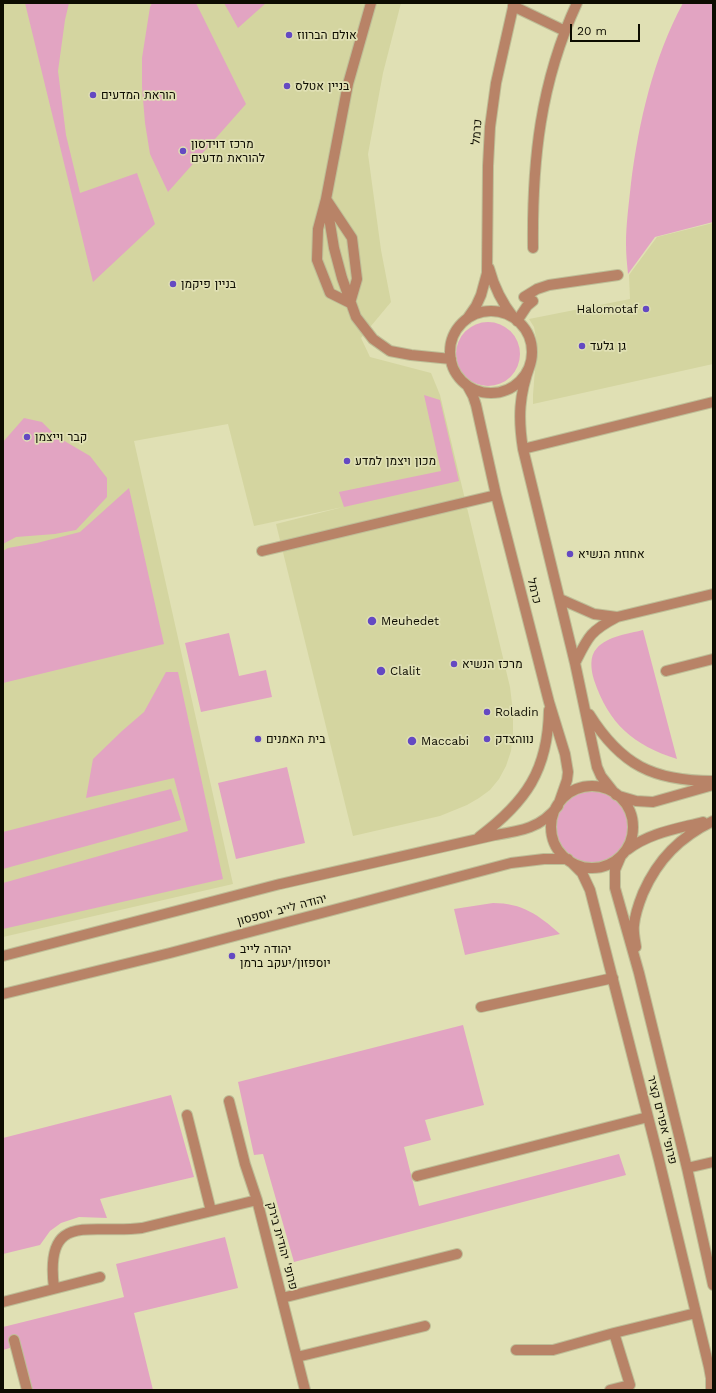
<!DOCTYPE html>
<meta charset="utf-8">
<style>
body{margin:0}
#map{position:relative;width:716px;height:1393px;overflow:hidden;background:#e0e0b4;font-family:"Work Sans",sans-serif}
canvas{display:block}
.frame{position:absolute;inset:0;border:4px solid #0d0c01;pointer-events:none}
.scale{position:absolute;left:570px;top:24px;width:70px;height:18px;box-sizing:border-box;border:2px solid #0d0c01;border-top:0;padding-left:5px;font-size:12px;line-height:14px;white-space:nowrap;color:#0d0c01;-webkit-text-stroke:3px #e0e0b4;paint-order:stroke}
</style>
<div id="map">
<canvas width="716" height="1393"></canvas>
<div class="frame"></div>
<div class="scale">20 m</div>
</div>
<script>
const ctx = document.querySelector('canvas').getContext('2d');
ctx.lineJoin = 'round';
function paint(path, color) {
  ctx.fillStyle = color;
  ctx.fill(path, 'evenodd');
}
function stroke(path, color, width, dash) {
  ctx.strokeStyle = color;
  ctx.lineWidth = width;
  ctx.lineCap = dash ? 'butt' : 'round';
  ctx.setLineDash(dash || []);
  ctx.stroke(path);
}
function write(font, color, halo, rows, align = 'center') {
  ctx.font = font + ' "Work Sans",Heebo,sans-serif';
  ctx.lineWidth = 3.5;
  ctx.setLineDash([]);
  ctx.textBaseline = 'middle';
  ctx.strokeStyle = halo;
  ctx.fillStyle = color;
  for (const [text, x, y, turn = 0] of rows) {
    ctx.save();
    ctx.translate(x, y);
    ctx.rotate((+turn || 0) * Math.PI / 180);
    ctx.textAlign = isNaN(turn) ? turn : align;
    if (halo) ctx.strokeText(text, 0, 0);
    ctx.fillText(text, 0, 0);
    ctx.restore();
  }
}
const built = new Path2D(`
 M3,3H401L383,73L368,154L381,250L391,302L361,338L370,357L431,373L440,395L510,687L513,712V733L511,751L506,766L499,779L490,790L479,798L467,805L440,816L353,836L276,524L343,507L254,526L228,424L134,441L233,884L3,937Z
 M713,223V364L533,404V395L537,343L534,327L529,319L630,299L629,275L657,237Z`);
const green = new Path2D(`
 M25,3H69L65,20L58,71L66,135L80,193L137,173L155,224L93,282Z
 M152,3H196L246,104L168,192L150,154L145,123L142,87V58L150,7Z
 M224,3H266L238,28Z
 M683,3H713V222L655,237L628,274C627,264 626,254 626,244C626,224 629,203 631,183C639,121 653,59 683,3Z
 M456 354a32 32 0 1 1 64 0a32 32 0 1 1-64 0Z
 M424,395L440,400L459,481L344,507L339,492L441,471Z
 M24,418L42,422L56,436L90,456L107,478V497L76,530L55,534L16,537L3,544V442Z
 M129,488L164,644L3,683V551L8,548L37,543L80,532Z
 M643,630L677,759C633,745 609,724 594,680C591,670 589,656 597,648C608,636 628,634 643,630Z
 M229,633L239,676L266,670L272,697L201,712L185,643Z
 M166,672H178L223,879L3,929V883L188,831L174,778L86,798L93,759L122,731L144,712Z
 M287,767L305,843L236,859L218,783Z
 M171,789L181,820L3,869V832Z
 M554 828a38 38 0 1 1 76 0a38 38 0 1 1-76 0Z
 M493,903C522,903 539,915 560,934L465,955L454,909Z
 M463,1025L484,1105L425,1120L431,1140L404,1147L419,1206L619,1154L626,1175L294,1262L263,1154L254,1155L238,1082Z
 M171,1095L194,1177L100,1199L107,1218L79,1217L61,1223L50,1231L40,1245L3,1254V1138Z
 M225,1237L238,1288L134,1313L153,1390H24L13,1347L3,1350V1327L124,1297L116,1264Z`);
const minor = new Path2D(`
 M371,3L348,84L326,199L334,248L342,278L356,317L373,339L390,351L411,355L451,359
 M513,6L565,31
 M326,199L352,238L357,279L350,303L330,293L317,260L318,229Z
 M533,248C532,161 540,83 577,3
 M489,268C494,287 502,303 514,318
 M450 352a41 41 0 1 1 82 0a41 41 0 1 1-82 0Z
 M467,319L476,306L481,295L487,273L488,166L490,127L496,83L514,3
 M517,321L527,306L533,301L524,297L537,289L549,285L618,275
 M530,365C519,395 518,418 523,449L575,663L597,767L601,776L616,795
 M467,385L473,396L476,405L496,495L549,702L565,754L568,772L567,780L559,803
 M523,449L713,402
 M262,551L496,495
 M560,599L594,614L617,617L713,594
 M575,663C588,637 590,631 617,617
 M666,671L713,659
 M589,714C621,765 653,781 713,781
 M551 827a41 41 0 1 1 82 0a41 41 0 1 1-82 0Z
 M619,796L636,801L653,802L713,785
 M479,837C526,802 548,770 549,710
 M627,850C649,833 676,829 703,822
 M621,856L615,870V888L639,973L687,1168L713,1285
 M571,862L582,873L590,890L659,1160L709,1367L711,1378V1390
 M636,947C635,940 633,932 634,925C635,914 639,903 643,893C658,859 680,837 713,821
 M3,956L280,884L495,835C521,831 541,828 558,806
 M3,994L170,953L511,863L544,859H568
 M481,1007L613,978
 M229,1101L245,1164L257,1200L305,1390
 M187,1115L211,1211
 M687,1168L713,1162
 M417,1176L648,1117
 M54,1288C44,1209 91,1235 142,1228L257,1200
 M282,1298L457,1254
 M3,1302L100,1277
 M14,1340L27,1390
 M516,1350H553L614,1333L696,1313
 M297,1357L425,1326
 M610,1390L630,1385L614,1333`);
const markers = [
 [289,35,4,"#6449c2"],
 [287,86,4,"#6449c2"],
 [93,95,4,"#6449c2"],
 [183,151,4,"#6449c2"],
 [173,284,4,"#6449c2"],
 [646,309,4,"#6449c2"],
 [582,346,4,"#6449c2"],
 [27,437,4,"#6449c2"],
 [347,461,4,"#6449c2"],
 [570,554,4,"#6449c2"],
 [372,621,5,"#6449c2"],
 [454,664,4,"#6449c2"],
 [381,671,5,"#6449c2"],
 [487,712,4,"#6449c2"],
 [258,739,4,"#6449c2"],
 [487,739,4,"#6449c2"],
 [412,741,5,"#6449c2"],
 [232,956,4,"#6449c2"]
];
const poiNames = [
 ["אולם הברווז",297,35],
 ["בניין אטלס",295,86],
 ["הוראת המדעים",101,95],
 ["מרכז דוידסון",191,144],
 ["להוראת מדעים",191,158],
 ["בניין פיקמן",181,284],
 ["Halomotaf",638,309,"right"],
 ["גן גלעד",590,346],
 ["קבר וייצמן",35,437],
 ["מכון ויצמן למדע",355,461],
 ["אחוזת הנשיא",578,554],
 ["Meuhedet",381,621],
 ["מרכז הנשיא",462,664],
 ["Clalit",390,671],
 ["Roladin",495,712],
 ["בית האמנים",266,739],
 ["נווהצדק",495,739],
 ["Maccabi",421,741],
 ["יהודה לייב",240,949],
 ["יוספזון/יעקב ברמן",240,963]
];
const streetNames = [
 ["כרמל",477,132,-85],
 ["כרמל",534,591,76],
 ["יהודה לייב יוספסון",282,910,-15],
 ["פרופ' אפרים קציר",662,1120,76],
 ["פרופ' יהודית בירק",282,1246,75]
];
paint(built, '#d4d5a0');
paint(green, '#e2a4c2');
stroke(minor, '#bebe97', 12);
stroke(minor, '#b88367', 10);
for (const [x, y, r, color] of markers) {
  const dot = new Path2D();
  dot.arc(x, y, r, 0, 2 * Math.PI);
  ctx.fillStyle = color;
  ctx.fill(dot);
  stroke(dot, '#e0e0b4', 1.5);
}
write('12px', '#0d0c01', '#e0e0b4', poiNames, 'left');
write('12px', '#0d0c01', '#e0e0b4', streetNames);
</script>
